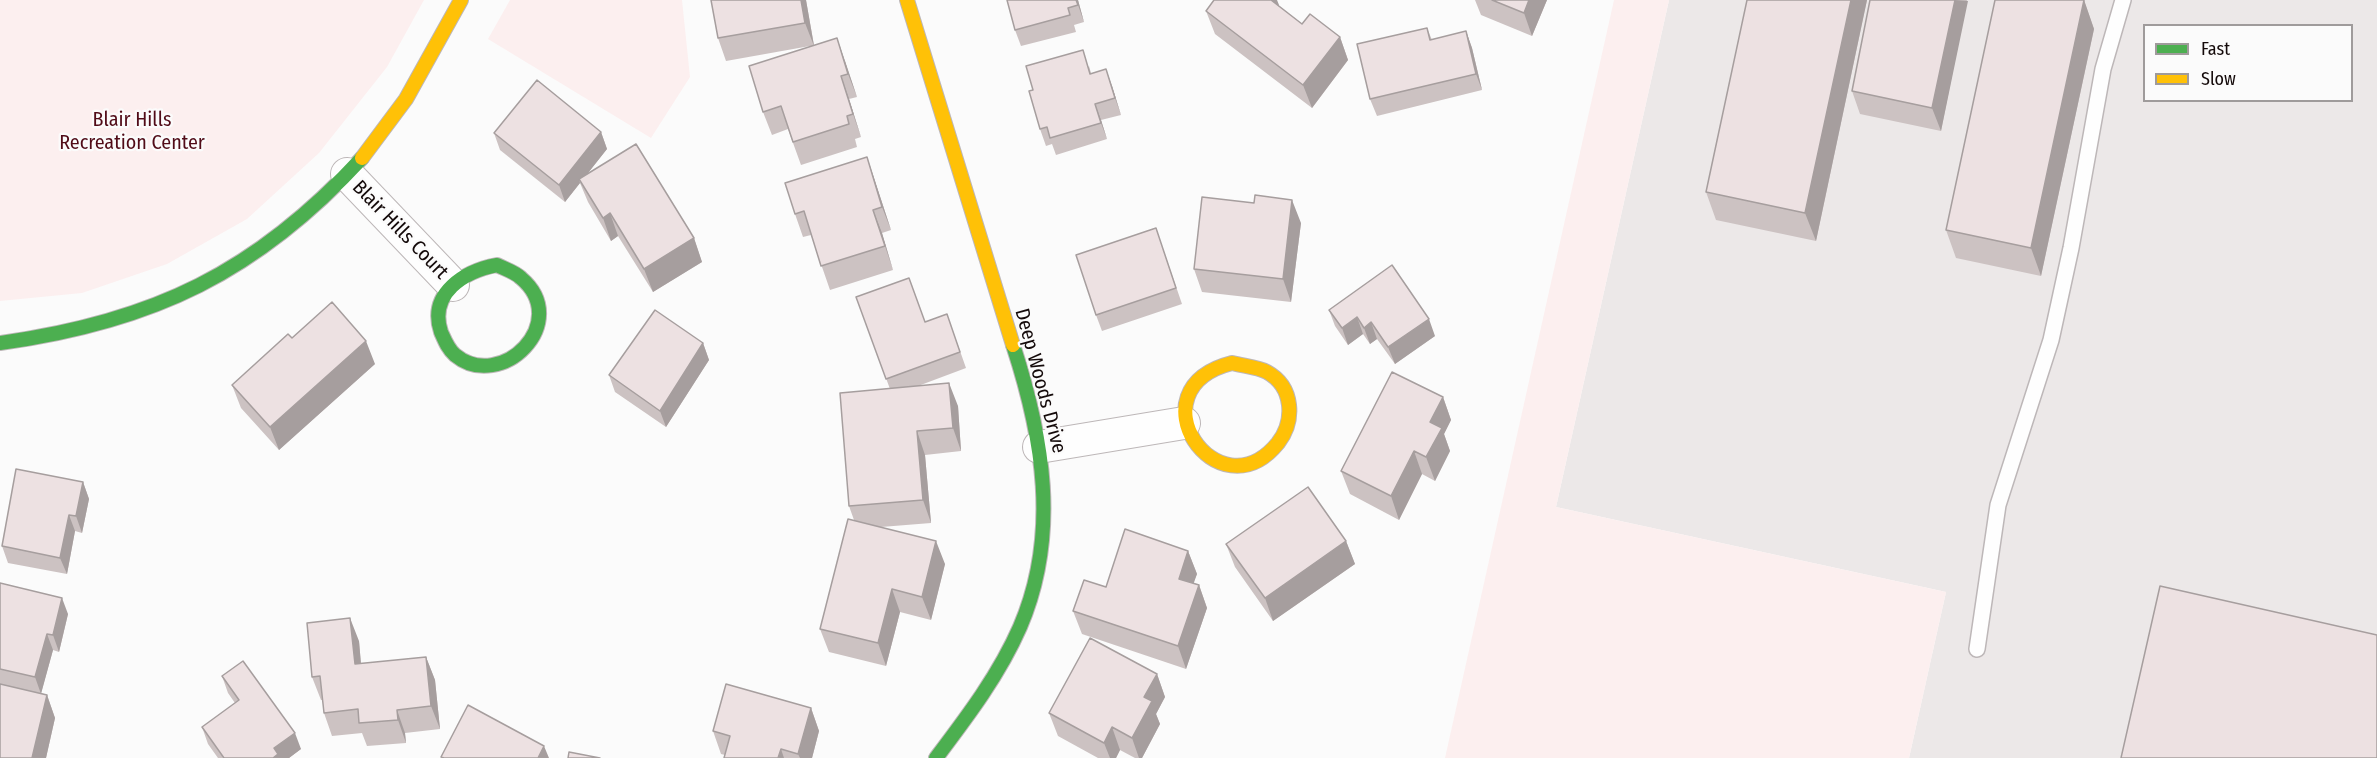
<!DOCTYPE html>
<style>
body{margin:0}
#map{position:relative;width:2377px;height:758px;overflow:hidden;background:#fbfbfb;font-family:"Fira Sans Condensed",sans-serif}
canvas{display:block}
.legend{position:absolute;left:2143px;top:24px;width:210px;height:78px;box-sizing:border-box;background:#fbfbfb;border:2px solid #9f9b9b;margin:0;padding:8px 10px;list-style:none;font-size:18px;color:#140a0a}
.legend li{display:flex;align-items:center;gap:12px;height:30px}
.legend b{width:30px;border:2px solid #9f9b9b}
</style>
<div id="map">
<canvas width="2377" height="758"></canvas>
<ul class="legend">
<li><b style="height:8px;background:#4caf50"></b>Fast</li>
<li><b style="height:8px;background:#ffc107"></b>Slow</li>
</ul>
</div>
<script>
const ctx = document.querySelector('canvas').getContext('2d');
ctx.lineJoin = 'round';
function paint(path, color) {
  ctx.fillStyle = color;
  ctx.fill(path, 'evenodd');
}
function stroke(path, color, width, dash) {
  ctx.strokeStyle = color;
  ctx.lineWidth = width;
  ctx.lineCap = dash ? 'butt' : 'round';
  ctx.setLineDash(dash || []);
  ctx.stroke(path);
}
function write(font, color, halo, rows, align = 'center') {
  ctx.font = font + ' "Fira Sans Condensed",sans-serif';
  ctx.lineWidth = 4.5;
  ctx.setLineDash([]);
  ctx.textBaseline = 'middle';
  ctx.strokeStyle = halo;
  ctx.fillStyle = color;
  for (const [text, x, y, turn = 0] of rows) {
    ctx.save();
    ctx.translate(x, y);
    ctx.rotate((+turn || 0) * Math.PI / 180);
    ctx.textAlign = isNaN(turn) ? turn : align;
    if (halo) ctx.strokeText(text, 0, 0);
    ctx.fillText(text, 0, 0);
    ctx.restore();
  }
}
const built = new Path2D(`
 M1669,0H2377V758H1909L1946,592L1556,507ZM2144,26H2352V100H2144Z`);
const green = new Path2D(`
 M0,0H424L387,67L319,153L247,219L167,264L82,293L0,301Z
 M510,0H682L690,77L651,138L488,39Z
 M1614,0H1669L1556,507L1946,592L1909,758H1445Z`);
const lane = new Path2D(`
 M1977,649L1998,505L2051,340L2071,248L2103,69L2123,0`);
const street = new Path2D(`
 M347,174L453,285
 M1039,447L1184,423`);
const fast = new Path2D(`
 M497,265C505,269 515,272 521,278C573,322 501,393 455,355C448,349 445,341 441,332C428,293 465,271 497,265Z
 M0,343C153,322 257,272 362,158
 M936,758C967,717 999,675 1020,627C1060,534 1043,437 1013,345`);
const slow = new Path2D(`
 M907,0L1013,345
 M362,158L406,99L461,0
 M1232,363C1243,366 1258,367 1267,372C1294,387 1295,421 1278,443C1218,517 1130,389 1232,363Z`);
const wall = new Path2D(`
 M711,0H806L814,45L845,61L857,97L849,99L861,137L855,139L857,147L801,165L788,129L772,135L763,112L810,46L726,61L718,38Z
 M1078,0L1084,22L1074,25L1076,32L1021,46L1015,30Z
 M1475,0H1547L1532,36L1481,15Z
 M1747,0H1867L1816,241L1716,220L1706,192Z
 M1870,0H1967L1941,131L1860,114L1852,91Z
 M2084,0L2094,29L2041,276L1956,258L1946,230Z
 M1278,5L1302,24L1340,37L1348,60L1312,108L1215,34L1206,11L1279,5Z
 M1427,28L1432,40L1466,31L1472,48L1482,90L1377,116L1370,99Z
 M1089,66L1091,73L1112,86L1121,115L1101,120L1107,139L1056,155L1052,144L1046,146L1040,129Z
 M601,132L607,149L587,174L694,238L702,262L653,292L618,236L611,241L588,202L580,183L565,202L500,150L494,133Z
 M867,157L875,181L891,230L882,233L893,270L830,290L811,235L803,237L795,214Z
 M1301,223L1291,302L1202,292L1194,269Z
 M1156,228L1182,304L1102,331L1096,315Z
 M856,297L925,322L947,314L966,368L918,386L958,406L961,451L925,455L931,523L881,527L945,564L931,620L900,612L886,666L829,652L820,629L854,520L849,506L890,389Z
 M1329,310L1435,336L1395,364L1377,339L1370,344L1363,334L1348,345L1335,326Z
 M292,338L375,364L279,450L241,408L232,385Z
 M703,343L709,360L666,427L615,392L609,375Z
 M1443,397L1451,420L1444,434L1450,451L1435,481L1422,474L1399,520L1350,494L1341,471Z
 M83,482L89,499L82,533L75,531L67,574L8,563L2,546Z
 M1346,541L1355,564L1273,621L1235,567L1226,544Z
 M1188,551L1197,574L1193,583L1199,585L1207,608L1186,669L1082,634L1073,611L1106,587Z
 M0,583L68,614L59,652L53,650L41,693L47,695L55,718L46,758H0Z
 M359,641L361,664L426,657L435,680L440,729L405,733L406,743L367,746L362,733L332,736L324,713L323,700H321L312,677Z
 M1157,674L1165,697L1156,714L1160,724L1142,758H1135L1120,750L1116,758H1098L1058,736L1049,713Z
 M222,676L301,749L289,758H218L208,744L202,727L235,703L228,693Z
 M811,708L819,731L812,758H724L725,755L721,754L713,731Z`);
const shadedWall = new Path2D(`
 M801,0H806L814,46L805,23Z
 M1076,0H1078L1084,22L1078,5Z
 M1264,0H1277L1279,5L1270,16Z
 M1529,0H1547L1532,36L1524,13Z
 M1851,0H1867L1816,241L1805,213Z
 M1955,0L1968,1L1941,131L1932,108Z
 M2084,0L2094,29L2041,276L2031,248Z
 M1466,31L1472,48L1482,90L1476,74Z
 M1340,37L1348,60L1312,108L1303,85Z
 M837,38L845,61L857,97L848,74Z
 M1106,69L1112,86L1121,115L1115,98Z
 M841,76L849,99L861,137L853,114Z
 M1095,104L1101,120L1107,139L1101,123Z
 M601,132L607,149L581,182L579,179L580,183L565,202L559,185Z
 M867,157L875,181L891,230L882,207Z
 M1292,200L1301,223L1291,302L1283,279Z
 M873,210L882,233L893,270Z
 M610,213L618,236L611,241L603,218Z
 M694,238L702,262L653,292L644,269Z
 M1357,317L1363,334L1348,345L1342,328Z
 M1429,319L1435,336L1395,364L1388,347Z
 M1371,322L1377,339L1370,344L1364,328Z
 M366,341L375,364L279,450L270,427Z
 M703,343L709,360L666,427L660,411Z
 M949,383L958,406L961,451L953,428Z
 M1443,397L1451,420L1444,434L1450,451L1435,481L1426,457L1430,422Z
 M917,431L925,455L931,523L923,500Z
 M1414,451L1422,474L1399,520L1391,496Z
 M83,482L89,499L82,533L76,516Z
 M69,515L75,531L67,574L60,558Z
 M936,541L945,564L931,620L922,597Z
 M1346,541L1355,564L1273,621L1265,598Z
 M1188,551L1197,574L1187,602L1179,579Z
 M1199,585L1207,608L1186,669L1178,646Z
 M892,589L900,612L886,666L878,643Z
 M62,598L68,614L59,652L53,635Z
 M350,618L359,641L363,688L355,664Z
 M47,634L53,650L41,694L35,677Z
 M426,657L435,680L440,729L431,706Z
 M1157,674L1165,697L1156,714L1160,724L1142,758H1139L1132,738L1144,697Z
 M47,695L55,718L46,758H32Z
 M811,708L819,731L812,758H800L798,754Z
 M397,710L405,733L406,743L398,720Z
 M1112,727L1120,750L1116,758H1110L1104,743Z
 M295,733L301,749L289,758H273L274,748Z
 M544,746L549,758H538Z
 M781,749L784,758H778Z`);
const building = new Path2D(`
 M711,0H801L805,23L718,38Z
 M1007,0H1076L1078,5L1068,8L1070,15L1015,30Z
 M1214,0H1271L1302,24L1310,14L1340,37L1303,85L1206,11Z
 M1492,0H1529L1524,13Z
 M1747,0H1851L1805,213L1706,192Z
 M1870,0H1955L1932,108L1852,91Z
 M1995,0H2084L2031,248L1946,230Z
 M1427,28L1430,40L1466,31L1476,74L1370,99L1357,44Z
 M837,38L848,74L841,76L853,114L847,116L849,124L793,142L781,106L763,112L749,66Z
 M1083,50L1090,74L1106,69L1115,98L1095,104L1101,123L1050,138L1047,127L1040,129L1029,91L1033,90L1026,66Z
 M537,80L601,132L559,185L494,133Z
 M636,144L694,238L644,269L610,213L603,218L579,179Z
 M867,157L882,207L873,210L885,246L821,266L804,211L795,214L785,183Z
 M1255,195L1292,200L1283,279L1194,269L1202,197L1254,203Z
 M1156,228L1176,288L1096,315L1076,255Z
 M1392,265L1429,319L1388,347L1371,322L1364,328L1357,317L1342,328L1329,310Z
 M909,278L925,322L947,314L960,352L886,379L856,297Z
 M332,302L366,341L270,427L232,385L288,334L292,338Z
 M655,310L703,343L660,411L609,375Z
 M1392,372L1443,397L1430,422L1442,428L1426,457L1414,451L1391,496L1341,471Z
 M949,383L953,428L917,431L923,500L849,506L840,393Z
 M16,469L83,482L76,516L69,515L60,558L2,546Z
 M1308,487L1346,541L1265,598L1226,544Z
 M848,519L936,541L922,597L892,589L878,643L820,629Z
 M1125,529L1188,551L1179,579L1199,585L1178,646L1073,611L1084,580L1106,587Z
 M0,583L62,598L53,635L47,634L35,677L0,669Z
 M2160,586L2377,635V758H2121Z
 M350,618L355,664L426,657L431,706L397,710L398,720L359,723L358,709L324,713L320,676L312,677L307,623Z
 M1090,638L1157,674L1144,697L1152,701L1132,738L1112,727L1104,743L1049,713Z
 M243,661L295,733L274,748L278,754L273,758H224L202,727L239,700L222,676Z
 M0,684L47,695L32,758H0Z
 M726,684L811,708L798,754L781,749L778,758H724L730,736L713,731Z
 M468,705L544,746L538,758H444L441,757Z
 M569,752L600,758H568Z`);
const parkNames = [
 ["Blair Hills",132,120],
 ["Recreation Center",132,143]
];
const streetNames = [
 ["Blair Hills Court",400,230,46],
 ["Deep Woods Drive",1040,381,75]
];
paint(built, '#ece8e8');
paint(green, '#fcefef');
stroke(lane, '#bdb7b8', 18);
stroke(street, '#bdb7b8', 34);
stroke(fast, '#bdb7b8', 16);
stroke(slow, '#bdb7b8', 16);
stroke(lane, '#fefefe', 15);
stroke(street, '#fefefe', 32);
stroke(fast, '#4caf50', 14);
stroke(slow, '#ffc107', 14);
paint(wall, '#ccc2c2');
paint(shadedWall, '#a69e9e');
paint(building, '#ede1e2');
stroke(building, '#a69e9e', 1.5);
write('20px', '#510c18', '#fbfbfb', parkNames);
write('20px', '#140a0a', '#fbfbfb', streetNames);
</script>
